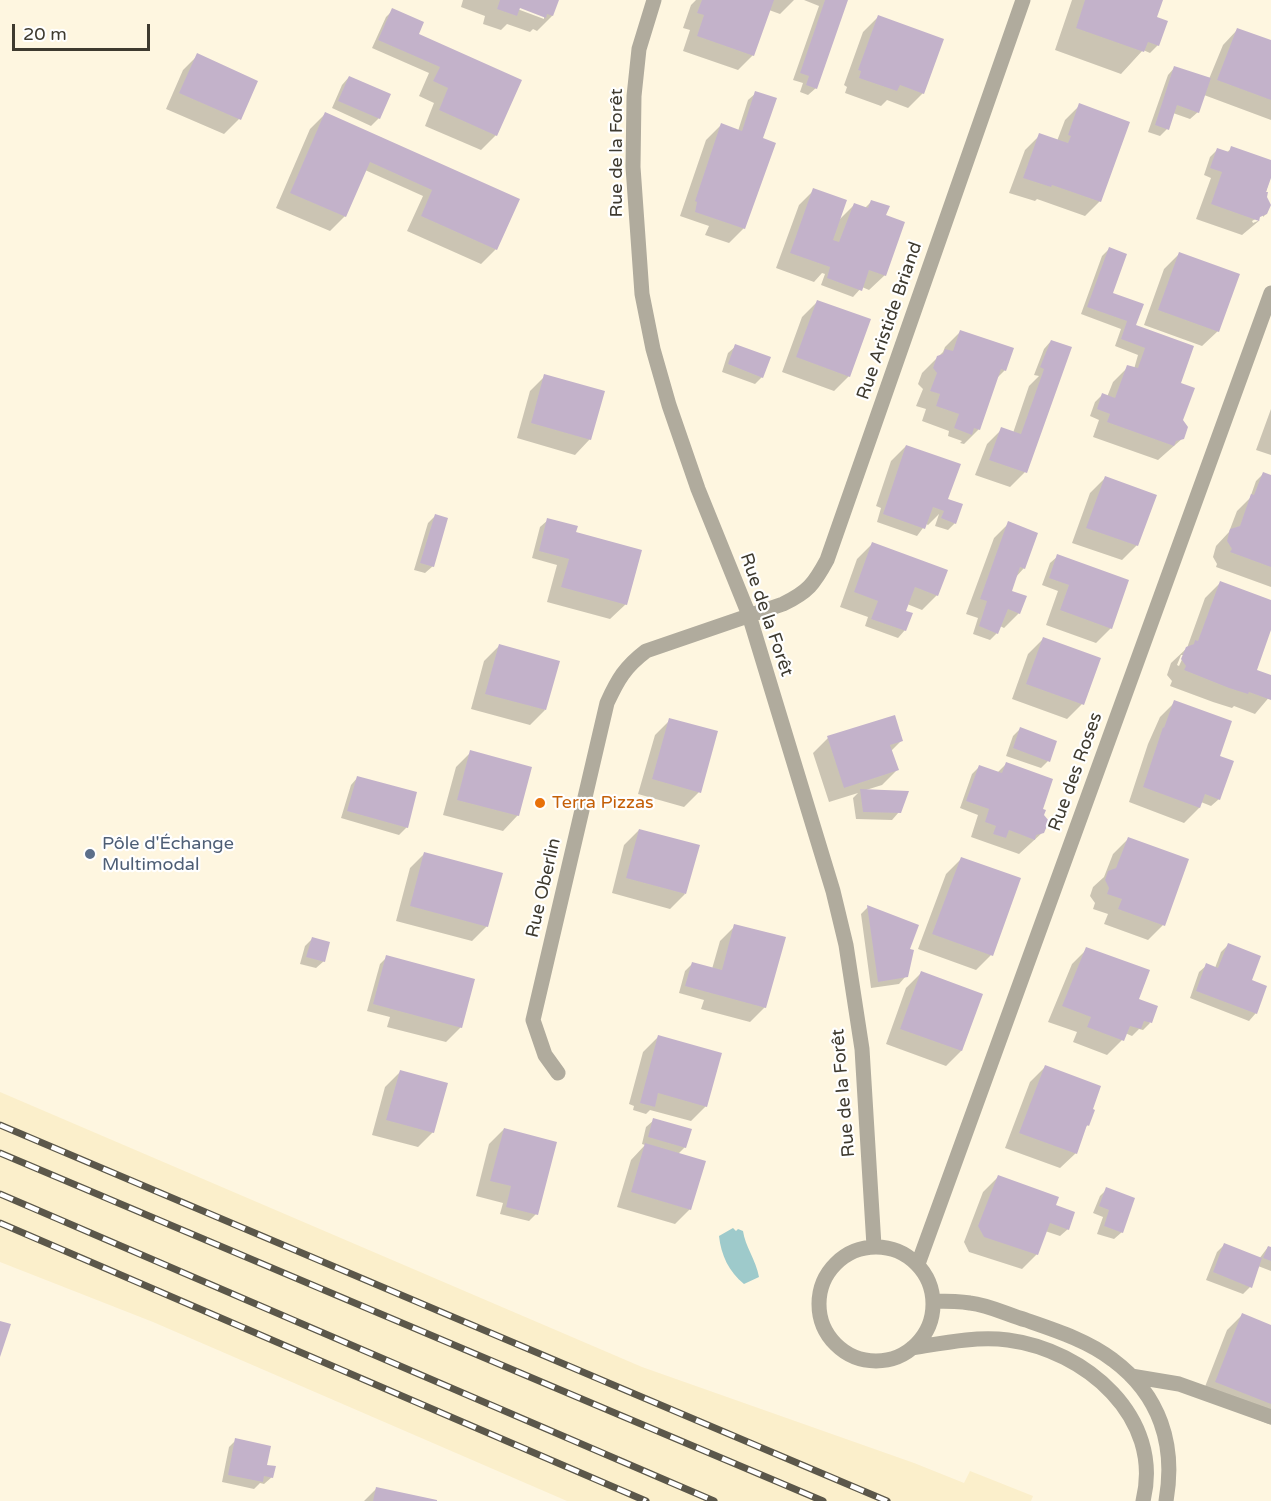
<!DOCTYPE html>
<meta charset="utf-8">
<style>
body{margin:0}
#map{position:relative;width:1271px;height:1501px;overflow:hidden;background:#fef6e0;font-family:"Varela Round",sans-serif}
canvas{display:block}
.scale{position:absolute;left:12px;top:24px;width:138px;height:27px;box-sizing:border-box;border:3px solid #3e3a2f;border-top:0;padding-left:8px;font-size:18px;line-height:21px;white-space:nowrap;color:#3e3a2f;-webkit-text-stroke:4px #fff;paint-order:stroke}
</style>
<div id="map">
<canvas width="1271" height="1501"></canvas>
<div class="scale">20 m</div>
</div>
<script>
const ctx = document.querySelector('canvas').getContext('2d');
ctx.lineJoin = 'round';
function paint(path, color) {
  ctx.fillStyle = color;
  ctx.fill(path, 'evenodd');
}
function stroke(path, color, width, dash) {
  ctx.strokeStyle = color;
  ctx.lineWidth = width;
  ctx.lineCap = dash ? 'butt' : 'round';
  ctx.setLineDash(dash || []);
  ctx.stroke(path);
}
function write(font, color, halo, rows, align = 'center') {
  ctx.font = font + ' "Varela Round",sans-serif';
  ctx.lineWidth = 4.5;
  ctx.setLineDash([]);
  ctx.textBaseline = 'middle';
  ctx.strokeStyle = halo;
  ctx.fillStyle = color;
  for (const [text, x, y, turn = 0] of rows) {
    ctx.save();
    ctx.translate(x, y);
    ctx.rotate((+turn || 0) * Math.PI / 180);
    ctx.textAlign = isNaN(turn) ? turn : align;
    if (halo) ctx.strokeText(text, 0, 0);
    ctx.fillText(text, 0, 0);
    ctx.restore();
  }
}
const built = new Path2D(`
 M0,1092L642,1367L914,1463L964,1483L970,1471L1033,1496L1031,1501H567L153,1322L0,1262Z`);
const water = new Path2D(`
 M733,1228L736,1231L738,1229L743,1231C745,1246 756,1260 759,1277L744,1284C729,1272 721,1255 719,1236Z`);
const shadow = new Path2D(`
 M463,0H558L552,16L537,31L533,29L530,32L507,24L501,30L483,24L485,16L461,7ZM513,4L544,16V19L512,7Z
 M696,0H794L780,14L769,10L753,55L738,70L683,51L690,30L683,28L691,5Z
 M804,0H847L816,88L808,95L800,92L803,83L793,80L819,6Z
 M1072,0H1162L1155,18L1158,45L1150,53L1143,50L1121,74L1055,50Z
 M393,10L417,35L496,135L481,150L425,126L434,103L419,96L429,73L372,48L386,17Z
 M878,17L923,93L908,108L887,100L881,106L845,93L847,87L844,85L863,32Z
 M1238,29L1271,42V120L1204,95L1198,112L1190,119L1173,113L1167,129L1160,136L1148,132L1168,75L1175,67L1209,79L1223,45Z
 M198,55L256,82L239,119L224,134L166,109L183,70Z
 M349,77L389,95L379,118L371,126L332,108L342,85Z
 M756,93L762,137L744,228L729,243L705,235L709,226L680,216L706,140L721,125L738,131L748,100Z
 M1080,105L1100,201L1085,216L1037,199L1035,201L1009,193L1025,150L1040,135L1057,141L1065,120Z
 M325,114L382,138L496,249L481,264L407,231L423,196L365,170L345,216L330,231L276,208L310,129Z
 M1232,148L1271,161V175L1263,202L1266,214L1263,217V215L1252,221L1253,223L1260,220L1242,235L1196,219L1211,178L1204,175L1210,157L1217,150L1226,153Z
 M814,190L837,222L854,205L864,209L872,201L885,214V275L869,290L862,287L853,297L821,285L825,274L822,273L814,282L776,268L799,205Z
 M1109,249L1111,294L1180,382L1183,438L1158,460L1093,437L1099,420L1090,416L1095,402L1102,395L1107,397L1113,382L1128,367L1134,369L1138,355L1115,346L1121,329L1081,314L1102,256Z
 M1179,254L1218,331L1202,346L1144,325L1164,269Z
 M817,302L849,376L834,391L782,372L802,317Z
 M960,332L1005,370L996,379L979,429L964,444L960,443L962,441L948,436L949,431L922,421L926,409L916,406L923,389L918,384L922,373L943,352L945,347Z
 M1051,341L1025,472L1010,487L975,475L987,444L1002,429L1013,433L1029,386L1039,376L1034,375L1044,349Z
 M736,346L762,377L755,384L722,372L728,353Z
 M545,376L590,439L575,455L517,438L530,391Z
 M1271,409V455L1256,450Z
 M906,446L946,500L955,523L948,530L935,526L939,514L928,525L926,524L917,536L877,522L881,508L876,506L891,461Z
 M1263,474L1271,477V587L1216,567L1217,564L1213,557L1216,546L1229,532L1237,511L1250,498L1256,481Z
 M1105,478L1137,545L1122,560L1072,543L1090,493Z
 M435,516L433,566L425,573L414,570L428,523Z
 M548,520L574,534L626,604L610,619L547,602L557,565L532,558L540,527Z
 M1009,523L1024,568L1015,578L1010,591L1019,613L1004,628L1000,626L997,633L990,640L973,634L978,618L966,614L994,538Z
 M872,544L937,595L922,610L907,604L905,610V630L898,638L865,626L868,617L840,607L857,559Z
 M1058,556L1111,628L1096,643L1046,625L1058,591L1042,585L1050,563Z
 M1220,583L1271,601V626L1255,671L1271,677V695L1255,714L1234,706L1232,708L1213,702L1170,686L1172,681L1167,675L1171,663L1187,648L1205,598ZM1181,655H1184L1179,666L1177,665Z
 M1043,639L1082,704L1067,719L1012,699L1028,654Z
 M499,646L545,710L530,725L471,709L484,661Z
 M1175,702L1215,762L1219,799L1211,806L1201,802L1199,808L1184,823L1129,802L1148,744L1160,717Z
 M670,720L699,792L684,807L638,794L655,735Z
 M1020,729L1048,761L1041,768L1006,756L1013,736Z
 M828,738L902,740L891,751L897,770L882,785L866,790L899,812L892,820L856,819L853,798L858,793L829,802L813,753Z
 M471,752L518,815L503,831L443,815L456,767Z
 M1006,764L1041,810L1043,832L1019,854L971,837L978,815L960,808L972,774L979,767L997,773Z
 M358,777L407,827L399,835L341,818L351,785Z
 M639,830L685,894L670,909L612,893L624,845Z
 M1128,839L1163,925L1148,940L1104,924L1108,914L1093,909L1095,903L1090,896L1093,887L1104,877L1113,854Z
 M425,853L487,926L472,941L396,921L410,868Z
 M961,859L991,955L976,970L918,949L946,874Z
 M868,907L908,949L906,976L899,984L871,988L861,914Z
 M735,926L765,1007L750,1022L701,1009L704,1000L679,993L685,971L692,964L712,969L720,941Z
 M312,939L324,961L316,968L300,964L305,946Z
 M1228,945L1250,981L1256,1013L1249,1021L1190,998L1199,972L1207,965L1215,968L1221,952Z
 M1087,949L1137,1000L1150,1023L1143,1030L1139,1029L1132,1036L1125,1033L1122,1040L1107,1055L1073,1042L1077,1032L1048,1022L1072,964Z
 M387,957L461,1027L446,1042L387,1027L390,1017L367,1011L380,964Z
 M921,973L981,994L961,1051L946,1066L886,1044L906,988Z
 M658,1037L706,1106L691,1121L650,1110L646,1114L633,1110L634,1106L629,1104L643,1052Z
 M1045,1067L1088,1125L1084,1128L1076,1153L1060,1168L1005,1148L1030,1082Z
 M400,1072L433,1132L418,1147L372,1135L385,1087Z
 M654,1120L685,1147L678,1154L690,1209L675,1224L617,1207L631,1160L645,1145L642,1144L646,1127Z
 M504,1129L536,1214L529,1221L500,1214L503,1203L476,1196L489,1144Z
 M998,1177L1052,1211L1068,1229L1060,1236L1045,1231L1037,1254L1022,1269L969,1252L964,1242L983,1192Z
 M1107,1189L1122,1232L1114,1239L1097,1234L1103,1217L1093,1213L1100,1196Z
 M1224,1245L1259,1259L1268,1247L1271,1248V1271L1258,1266L1250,1287L1243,1294L1206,1280L1217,1252Z
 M1242,1315L1271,1326V1425L1201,1397L1227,1330Z
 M236,1440L265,1466L272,1477L264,1484L260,1483L254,1489L222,1482L229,1447Z
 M376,1489L435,1501H364Z`);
const building = new Path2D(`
 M500,0H559L553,16L547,14L546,18L520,8L517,16L497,9Z
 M702,0H774L754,56L697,36L704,15L697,13Z
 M825,0H848L817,89L806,85L809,76L800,73Z
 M1085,0H1163L1157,17L1168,21L1159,46L1148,42L1144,52L1076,28Z
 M392,8L424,22L419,34L522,80L497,136L439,110L448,88L433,81L440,67L378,40Z
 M878,15L944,39L924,94L900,85L897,91L859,78L861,71L858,70Z
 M1237,28L1271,40V100L1217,80Z
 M197,53L258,81L241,120L179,93Z
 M1174,66L1211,78L1199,113L1177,105L1169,130L1155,125Z
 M349,76L391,94L380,119L338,101Z
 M755,91L777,98L763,138L776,143L745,229L695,212L697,202L695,201L721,123L742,131Z
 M1079,103L1130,122L1101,202L1052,185L1051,187L1023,178L1039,133L1068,143L1071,136L1068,135Z
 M325,112L520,199L497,250L421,216L432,190L370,162L346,217L290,193Z
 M1231,146L1271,160V178L1266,192H1268L1267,197L1271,205L1267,214L1260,217L1259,221L1211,204L1222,172L1210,168L1217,148L1229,152Z
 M813,188L847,200L833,240L839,242L854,203L868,208L871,200L890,206L886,215L905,222L886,276L869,270L862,291L827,278L830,267L790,253Z
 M1109,247L1127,254L1113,293L1144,304L1136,325L1194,346L1181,383L1195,388L1183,420L1188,427L1184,439L1176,441L1174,446L1107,422L1110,414L1097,409L1102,393L1115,398L1127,365L1138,368L1145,348L1121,339L1127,321L1087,307Z
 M1179,252L1240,274L1219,332L1158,310Z
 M817,300L871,319L850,377L796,357Z
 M960,330L1014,348L1006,371L1001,369L980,430L974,428L972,435L954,428L959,414L936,406L940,394L930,391L937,373L933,368L937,356L943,354L945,349L953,351Z
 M1051,340L1072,347L1027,473L989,460L1001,427L1021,434L1044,369L1040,367Z
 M735,344L771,357L763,378L728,364Z
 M544,374L605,391L591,440L531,423Z
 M906,445L961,464L948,499L963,504L956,524L941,518L944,511L933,507L925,529L883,514Z
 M1263,472L1271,475V567L1230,552L1232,549L1227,541L1230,529L1240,526L1251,494L1254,495Z
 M1105,476L1157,495L1138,546L1086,528Z
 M435,514L448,518L434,567L420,563Z
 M547,518L578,526L576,532L642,550L627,605L561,587L569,559L539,551Z
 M1008,521L1038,533L1025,569L1020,567L1012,591L1027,596L1020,614L1008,609L998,634L979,626L987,601L980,599Z
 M872,542L948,570L938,596L915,587L906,611L913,613L906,631L871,619L878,601L854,592Z
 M1057,554L1129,580L1112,629L1060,610L1069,585L1049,578Z
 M1220,581L1271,600V630L1257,670L1271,675V700L1249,692L1248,694L1229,688L1184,670L1186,666L1181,659L1186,647L1194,644L1195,640L1198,641Z
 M1043,637L1101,658L1084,705L1026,684Z
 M499,644L560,661L546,710L485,694Z
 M1174,700L1232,721L1220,756L1234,761L1220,800L1205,794L1200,808L1143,787L1163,727L1164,728Z
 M895,715L903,741L890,745L899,770L844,788L827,736Z
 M669,718L718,731L701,793L652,779Z
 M1020,727L1057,741L1050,762L1013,748Z
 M470,750L532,767L519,816L457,800Z
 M1006,762L1053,779L1043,809L1046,810L1044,815L1049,821L1044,833L1036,835L1035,840L1009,830L1006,838L993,834L996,826L985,822L989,809L966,801L979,765L1002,773Z
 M357,776L417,792L408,828L347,811Z
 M860,789L909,791L901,813L863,812Z
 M639,829L700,845L686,894L626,878Z
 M1128,837L1189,859L1165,926L1118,909L1122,899L1107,894L1109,888L1105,880L1108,871L1116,868Z
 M424,852L503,873L488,927L410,906Z
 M961,857L1021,878L993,956L932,934Z
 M867,905L919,925L910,949L914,950L908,977L878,982Z
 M734,924L786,937L766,1008L685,986L692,962L722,970Z
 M312,937L330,942L325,962L306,957Z
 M1228,943L1261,956L1252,980L1267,986L1257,1014L1196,991L1206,963L1218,968Z
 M1086,947L1150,970L1139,999L1158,1006L1152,1023L1144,1021L1141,1029L1130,1026L1124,1041L1087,1027L1091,1017L1062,1006Z
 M386,955L475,979L462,1028L373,1004Z
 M921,971L983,994L962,1051L900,1029Z
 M658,1035L722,1053L707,1107L658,1093L655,1107L640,1103Z
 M1045,1065L1101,1086L1093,1109L1095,1110L1089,1126L1087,1125L1077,1154L1019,1133Z
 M400,1070L448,1083L434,1133L386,1120Z
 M653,1118L692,1129L686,1148L648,1137Z
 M504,1128L557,1142L538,1215L506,1207L511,1186L490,1181Z
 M645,1143L706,1161L691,1210L631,1192Z
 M998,1175L1059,1197L1056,1205L1075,1212L1069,1230L1050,1223L1038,1255L984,1237L978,1226Z
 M1106,1187L1135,1198L1123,1233L1104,1226L1109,1210L1099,1206Z
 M1224,1243L1262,1258L1252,1288L1213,1272Z
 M1268,1246L1271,1247V1261L1263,1258Z
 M1242,1313L1271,1325V1404L1215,1382Z
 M0,1321L11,1324L0,1357Z
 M235,1438L271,1446L267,1465L276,1466L273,1478L264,1476L263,1482L228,1475Z
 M376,1487L437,1500V1501H373Z`);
const minor = new Path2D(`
 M654,0L639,49L634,96L633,167L642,294L653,349L669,405L698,489L749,615L833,891L846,945L862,1049L874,1246
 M558,1073L545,1055L533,1020L607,703C618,679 625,667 646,651L783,604C808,592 814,584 827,560L1023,0
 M819 1304a57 57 0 1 1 114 0a57 57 0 1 1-114 0Z
 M918,1264L1271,293
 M933,1301C945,1301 958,1301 970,1303C989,1305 1008,1315 1026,1320C1055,1330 1089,1341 1113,1360C1160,1395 1176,1445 1166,1501
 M912,1348C943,1343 976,1336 1008,1340C1085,1350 1164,1417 1143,1501
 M1131,1376L1179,1384L1271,1417`);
const rail = new Path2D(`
 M0,1125L887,1501
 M0,1153L823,1501
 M0,1194L714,1501
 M0,1223L646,1501`);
const markers = [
 [540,803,6,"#e8710a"],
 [90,854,6,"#5c6f8a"]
];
const streetNames = [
 ["Rue de la Forêt",617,153,-90],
 ["Rue Aristide Briand",890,321,-71],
 ["Rue de la Forêt",766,615,71],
 ["Rue des Roses",1076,772,-70],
 ["Rue Oberlin",544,888,-77],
 ["Rue de la Forêt",844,1093,-95]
];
const foodNames = [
 ["Terra Pizzas",552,803]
];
const serviceNames = [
 ["Pôle d'Échange",102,844],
 ["Multimodal",102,865]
];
paint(built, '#fbefcb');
paint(water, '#9ecacb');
paint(shadow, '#0003');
paint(building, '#c3b2ca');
stroke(minor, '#b0ab9d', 15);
stroke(rail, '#5b574a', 7);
stroke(rail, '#fff', 4.5, [14]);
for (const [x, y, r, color] of markers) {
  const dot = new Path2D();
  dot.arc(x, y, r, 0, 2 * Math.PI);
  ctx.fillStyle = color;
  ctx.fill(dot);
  stroke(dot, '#fff', 2);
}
write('18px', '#3e3a2f', '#fff', streetNames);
write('18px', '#c56008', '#fff', foodNames, 'left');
write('18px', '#4e5e75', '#fff', serviceNames, 'left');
</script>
